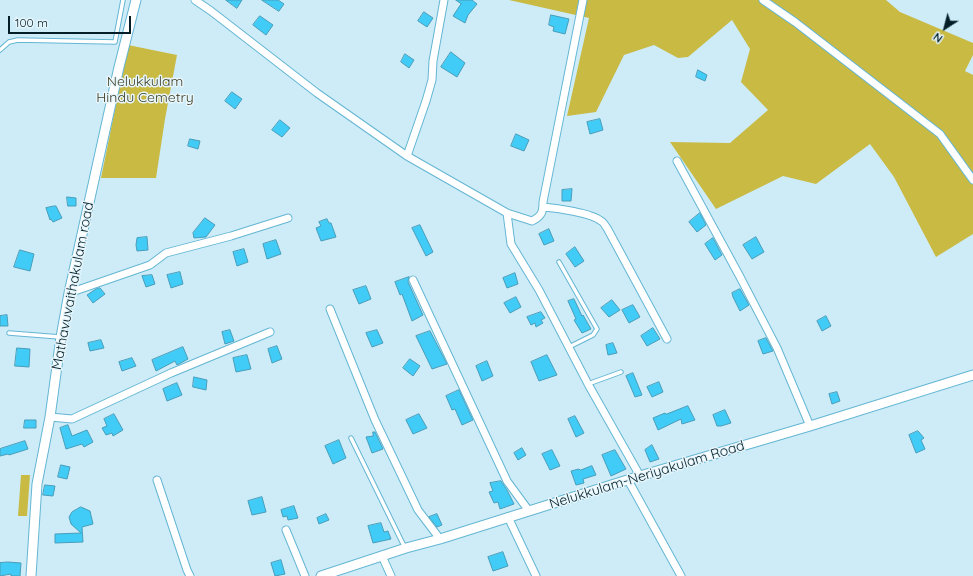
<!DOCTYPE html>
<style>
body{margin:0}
#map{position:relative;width:973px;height:576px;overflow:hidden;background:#cdecf8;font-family:Quicksand,sans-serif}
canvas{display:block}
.north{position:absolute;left:925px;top:8px;width:40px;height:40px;-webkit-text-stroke:3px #e7f6fc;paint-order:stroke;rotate:216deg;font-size:11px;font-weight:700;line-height:16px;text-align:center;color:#031e26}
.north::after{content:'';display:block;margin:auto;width:14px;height:18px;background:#031e26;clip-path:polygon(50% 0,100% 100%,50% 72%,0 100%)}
.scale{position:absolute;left:8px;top:16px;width:123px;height:18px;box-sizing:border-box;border:2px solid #031e26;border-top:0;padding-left:5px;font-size:12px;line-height:14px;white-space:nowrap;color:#031e26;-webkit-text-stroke:3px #e7f6fc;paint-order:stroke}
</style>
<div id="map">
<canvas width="973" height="576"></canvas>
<div class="north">N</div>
<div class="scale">100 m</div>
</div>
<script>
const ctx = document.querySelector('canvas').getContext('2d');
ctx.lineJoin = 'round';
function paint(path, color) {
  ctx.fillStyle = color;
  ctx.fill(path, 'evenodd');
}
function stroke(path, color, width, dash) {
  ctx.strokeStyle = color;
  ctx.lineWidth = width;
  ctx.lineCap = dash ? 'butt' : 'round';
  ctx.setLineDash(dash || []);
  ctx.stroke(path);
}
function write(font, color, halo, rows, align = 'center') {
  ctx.font = font + ' Quicksand,sans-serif';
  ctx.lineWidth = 3;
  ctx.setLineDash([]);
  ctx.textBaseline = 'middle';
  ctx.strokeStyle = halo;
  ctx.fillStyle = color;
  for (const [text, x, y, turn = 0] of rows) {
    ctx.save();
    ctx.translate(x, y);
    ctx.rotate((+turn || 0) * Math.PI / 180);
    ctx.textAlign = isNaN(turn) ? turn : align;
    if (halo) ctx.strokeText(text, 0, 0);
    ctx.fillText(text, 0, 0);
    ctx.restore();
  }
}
const green = new Path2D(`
 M509,0H886L900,12L973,43V55L965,71L973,75V234L936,257L894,177L870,144L816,184L783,176L716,209L670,142L730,143L768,110L741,82L750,49L732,20L688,57L678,58L654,45L624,55L596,112L567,116L589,18Z
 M128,45L177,55L165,119L156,178H101Z
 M21,475H30L27,516H18Z`);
const building = new Path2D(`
 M226,0H242L237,8Z
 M262,0H278L284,4L279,11Z
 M456,0H472L477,4L468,15L465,23L453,16L461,4Z
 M424,12L433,18L427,27L418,21Z
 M551,15L569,19L565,34L553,31L554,27L549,25Z
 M260,16L273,25L266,35L253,25Z
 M451,52L465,63L457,77L441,67Z
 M405,54L414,60L409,68L401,62Z
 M698,70L707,75L705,81L696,77Z
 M232,92L242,99L235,109L225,101Z
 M600,119L603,130L590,134L587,122Z
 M280,120L290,128L282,137L272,130Z
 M516,134L529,140L524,151L511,146Z
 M190,139L200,141L198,149L188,146Z
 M572,189L571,201H562V190Z
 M67,197L76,198V206H68Z
 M54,206H56L62,218L53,222L51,219L50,220L46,208Z
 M700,213L706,225L697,232L689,222Z
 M205,218L215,225L206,237L194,238L193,233Z
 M327,219L329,223H331L336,237L321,241L316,228L321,226L319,222Z
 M420,225L433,252L426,256L412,228Z
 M549,229L554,241L544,245L539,234Z
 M147,237L148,250L137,251L136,245L137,238Z
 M756,237L764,252L752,259L743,245Z
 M713,238L722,255L715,260L705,244Z
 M276,240L281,254L267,259L263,244Z
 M575,247L584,261L575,267L566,254Z
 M244,249L248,262L237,266L233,252Z
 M20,250L34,254L30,271L14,267Z
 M180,272L183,284L171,288L167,275Z
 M515,273L518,284L507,288L503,278Z
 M152,275L155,284L146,287L142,276Z
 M409,277L408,282L423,315L412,321L402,294L400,295L395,282Z
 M366,286L371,299L359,304L353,290Z
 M100,288L105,294L93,303L87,295L96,289Z
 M740,289L749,305L740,311L733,297L732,293Z
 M516,297L521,307L510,313L504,303Z
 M574,299L582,316L583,315L591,329L582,333L574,320L576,319L568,301Z
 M612,300L620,310L609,317L601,308Z
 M633,305L640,317L629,323L622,310Z
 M541,312L545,318L541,320L543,323L536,327L535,323L531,325L527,317Z
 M7,315L8,326H0V316Z
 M826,316L831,326L822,331L817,321Z
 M653,328L660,339L647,346L641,336Z
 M230,330L234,341L225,344L222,332Z
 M377,330L383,343L372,347L366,333Z
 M430,331L447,364L432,369L416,336Z
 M766,338L773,351L763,354L758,341Z
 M101,340L104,348L90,351L88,343Z
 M613,343L617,353L608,355L606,345Z
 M277,346L282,359L272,363L268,349Z
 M183,347L188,359L177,365L175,361L156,371L152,360Z
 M17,348L30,349L29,367L15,366Z
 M247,355L251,369L236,372L233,358Z
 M547,355L557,375L539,381L531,362Z
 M132,358L136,366L122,371L119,362Z
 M410,359L420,366L413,376L403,368Z
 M487,361L493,376L482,381L476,366Z
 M633,373L642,395L635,397L626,376Z
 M194,377L207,380L206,390L193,387Z
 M659,382L663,392L652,397L647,387Z
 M177,383L182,395L167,401L163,389Z
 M459,390L473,420L462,425L455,409L452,410L446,396Z
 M837,392L840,401L832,404L829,394Z
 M688,406L695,420L682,424L681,419L658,430L653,418L665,413L666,414Z
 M725,410L731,423L721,426H717L713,415Z
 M114,414L123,430L113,436L112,433L106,435L102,428L107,426L104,419Z
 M419,414L427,428L413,434L406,420Z
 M575,416L584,433L576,437L568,419Z
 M25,420H36V428H24Z
 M68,425L72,436L87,430L93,442L84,447L82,444L66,449L60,428Z
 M918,431L924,438L921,440L925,449L916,453L909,435Z
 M373,432H375L383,449L372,453L366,437L373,436Z
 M339,440L346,458L333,464L325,446Z
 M25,441L28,449L9,455L8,454L0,456V449Z
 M652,445L659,459L650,462L645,450Z
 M522,448L526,455L518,460L514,453Z
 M552,450L560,466L550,470L542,454Z
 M615,450L626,469L611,476L602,455Z
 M61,465L70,467L67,479L58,477Z
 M592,466L596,475L583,479L584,483L576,485L571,471L579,469L580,470Z
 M501,481L507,490L514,504L500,509L498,502L494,503L489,492L493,491L490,483Z
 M45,485L55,486L53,496L43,495Z
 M262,497L266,512L252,515L248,501Z
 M294,506L298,518L288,520L287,516L283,517L281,510Z
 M81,507L90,511L93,524L82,527L83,542L55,543V534L81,533L71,524L69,517L72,512Z
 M326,514L329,520L319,524L317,518Z
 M437,514L442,525L437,527L429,517Z
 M381,523L384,532L388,531L391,539L373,543L368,526Z
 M503,552L508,566L493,571L488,557Z
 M281,560L285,574L275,576L271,563Z
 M8,562L21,563L20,576H11V574L0,576V563Z`);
const lane = new Path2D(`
 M0,50L9,42L18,40L115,42L123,0
 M559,262L597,329L593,335L569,347
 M9,333L60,337
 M588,384L621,372
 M351,438L405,548`);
const street = new Path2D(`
 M195,0L211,11L317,93L407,156L507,213L532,221C542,216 543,212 543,202L583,0
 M763,0L795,22L940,134L973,180
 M407,156L426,101L432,80L433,61L444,0
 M677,161L739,275L777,348L810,426
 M543,207C556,208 592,213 601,221C604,222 605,226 607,228L667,339
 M507,213L511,244L539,290L588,384L640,476
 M413,280L507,481L529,511
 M69,293L150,265L166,253L231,236L288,218
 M330,309L375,420L418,510L440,539
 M50,417L72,419L171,373L270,332
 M157,480L187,570L190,576
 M628,480L681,576
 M508,517L536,576
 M286,530L305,576
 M382,556L391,576`);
const secondary = new Path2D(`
 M31,576L37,484L50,417L61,337L69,293L119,67L136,0
 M321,576L406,548L440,539L640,476L810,426L973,375`);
const parkNames = [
 ["Nelukkulam",145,82],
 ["Hindu Cemetry",145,98]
];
const streetNames = [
 ["Mathavuvaithakulam road",73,286,-79],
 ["Nelukkulam-Neriyakulam Road",647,475,-17]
];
paint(green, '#c9ba44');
paint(building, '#40ccf6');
stroke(building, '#499db9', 1);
stroke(lane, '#64b6d3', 5.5);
stroke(street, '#64b6d3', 9);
stroke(secondary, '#64b6d3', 11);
stroke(lane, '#fff', 3.5);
stroke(street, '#fff', 7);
stroke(secondary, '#fff', 9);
write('14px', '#3d3b23', '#e7f6fc', parkNames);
write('14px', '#031e26', '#e7f6fc', streetNames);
</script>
